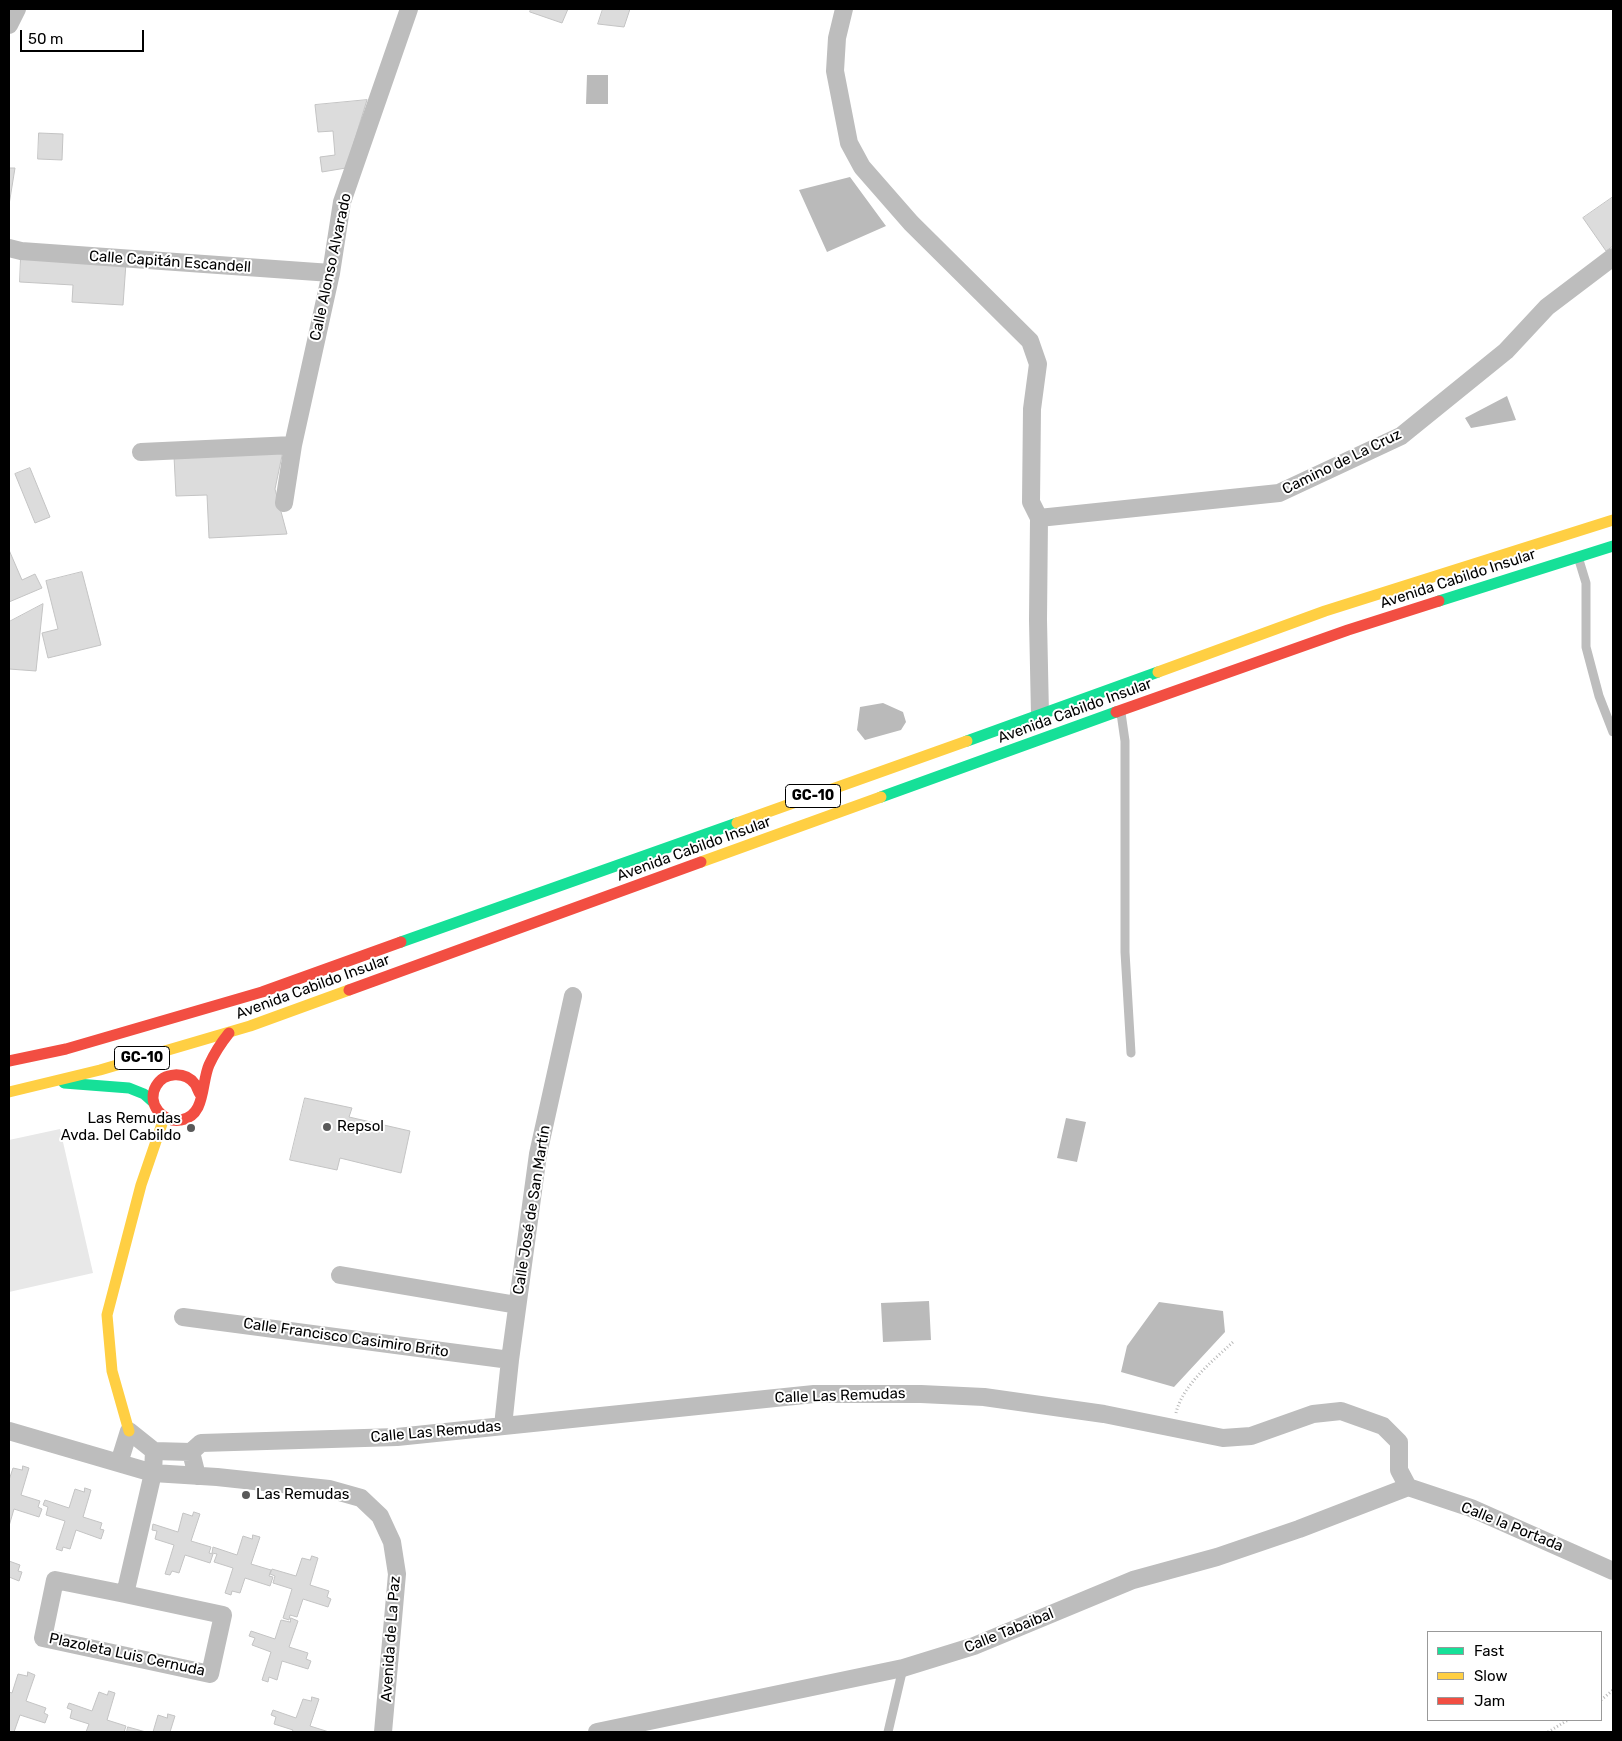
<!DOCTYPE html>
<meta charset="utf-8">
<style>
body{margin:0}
#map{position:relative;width:1622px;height:1741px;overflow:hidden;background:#fff;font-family:Rubik,sans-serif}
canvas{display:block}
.frame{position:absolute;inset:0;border:10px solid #000;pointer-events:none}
.legend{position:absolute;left:1427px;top:1631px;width:175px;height:90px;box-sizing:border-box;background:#fff;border:1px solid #999;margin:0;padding:6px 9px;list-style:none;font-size:15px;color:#000}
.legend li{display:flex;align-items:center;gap:10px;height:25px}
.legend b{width:25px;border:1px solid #999}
.scale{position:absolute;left:20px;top:30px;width:124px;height:22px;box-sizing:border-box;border:2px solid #000;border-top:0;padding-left:6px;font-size:15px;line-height:18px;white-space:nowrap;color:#000;-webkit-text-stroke:4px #fff;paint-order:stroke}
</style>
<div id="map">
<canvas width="1622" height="1741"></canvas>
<div class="frame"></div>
<ul class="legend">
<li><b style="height:6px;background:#16e098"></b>Fast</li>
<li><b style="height:6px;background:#ffcf43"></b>Slow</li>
<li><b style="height:6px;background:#f24e42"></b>Jam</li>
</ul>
<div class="scale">50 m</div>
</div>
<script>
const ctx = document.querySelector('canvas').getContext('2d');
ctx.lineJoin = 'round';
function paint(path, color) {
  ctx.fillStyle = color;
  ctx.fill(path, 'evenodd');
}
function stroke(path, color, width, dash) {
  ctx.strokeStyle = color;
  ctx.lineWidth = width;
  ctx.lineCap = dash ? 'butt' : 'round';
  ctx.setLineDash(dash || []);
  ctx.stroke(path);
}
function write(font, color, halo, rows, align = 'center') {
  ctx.font = font + ' Rubik,sans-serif';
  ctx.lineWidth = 4;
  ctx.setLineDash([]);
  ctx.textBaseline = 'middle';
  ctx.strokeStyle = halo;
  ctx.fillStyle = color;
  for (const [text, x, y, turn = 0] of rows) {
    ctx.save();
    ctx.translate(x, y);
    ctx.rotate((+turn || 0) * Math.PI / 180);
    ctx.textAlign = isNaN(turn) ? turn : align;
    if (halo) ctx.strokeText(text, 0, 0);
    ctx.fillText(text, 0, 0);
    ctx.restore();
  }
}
const green = new Path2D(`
 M60,1129L93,1273L9,1292V1140Z`);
const water = new Path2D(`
 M587,75H608V104H586Z
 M850,177L886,226L827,252L799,190Z
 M1507,396L1516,420L1471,428L1465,418Z
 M883,703L903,712L906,722L901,730L865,740L857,730L860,707Z
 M1066,1118L1086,1122L1077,1162L1057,1158Z
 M929,1301L931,1340L883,1342L881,1303Z
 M1159,1302L1223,1311L1225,1332L1174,1387L1121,1372L1127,1346Z`);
const building = new Path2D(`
 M531,9H568L562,23L530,12Z
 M603,9H630L624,27L598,24Z
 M367,100L346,168L322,172L320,157L335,155L333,131L318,132L315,105Z
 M39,133L63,134L62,160L38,159Z
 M9,168H15L9,205Z
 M1613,197V246L1606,251L1583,218Z
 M21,257L126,263L123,305L72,302L73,285L20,282Z
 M283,451L275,489L287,534L209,538L207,495L176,496L174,456Z
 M30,468L50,517L35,523L15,474Z
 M9,550L22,580L35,574L42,588L9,602Z
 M82,572L101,645L48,658L42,633L58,629L46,581Z
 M43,604L36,671L9,669V622Z
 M305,1098L352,1108L349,1117L410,1131L401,1173L340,1158L337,1170L290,1160Z
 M23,1466L29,1468L21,1495L40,1501L38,1507L42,1509L39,1517L14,1509L9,1526V1480L13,1468L22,1470Z
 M85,1488L91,1490L83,1517L102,1523L100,1529L104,1530L101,1539L76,1530L70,1549L63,1547L62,1551L56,1549L65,1521L46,1515L48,1507L43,1505L45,1500L69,1508L75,1489L84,1492Z
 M194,1512L200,1514L191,1541L211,1547L209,1553L213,1554L210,1563L185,1555L179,1573L172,1571L170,1575L165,1574L174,1545L155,1539L157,1531L152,1530L153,1524L178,1532L183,1513L192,1516Z
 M253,1535L260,1537L251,1564L271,1570L269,1576L273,1577L270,1586L245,1578L240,1593L232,1591L231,1595L225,1593L233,1568L214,1562L217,1554L212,1553L213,1547L237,1555L243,1536L252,1539Z
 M312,1556L318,1558L310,1585L329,1591L327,1597L331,1599L328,1607L303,1599L297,1617L290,1615L289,1620L283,1618L292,1589L273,1583L275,1576L270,1574L272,1569L296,1576L302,1558L310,1560Z
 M9,1561L20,1565L18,1571L22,1572L19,1581L9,1577Z
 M291,1618L298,1621L289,1647L308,1653L306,1659L311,1661L308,1669L282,1661L277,1680L269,1677L268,1682L262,1680L271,1652L252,1645L255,1638L249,1636L251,1631L275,1639L281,1620L290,1622Z
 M28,1672L35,1675L26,1701L46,1708L44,1713L48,1715L45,1723L20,1715L14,1732H9V1692L12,1693L18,1674L27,1676Z
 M109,1691L115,1693L107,1720L126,1726L124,1732H126H86L89,1724L70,1718L72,1710L67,1708L69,1703L92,1711L99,1692L107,1695Z
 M312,1697L319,1699L310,1726L329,1732H292L293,1730L274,1724L276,1717L271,1715L273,1710L296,1718L303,1699L311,1701Z
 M168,1714L175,1716L170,1732H153L158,1715L167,1718Z
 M128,1727L146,1732H127Z`);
const path = new Path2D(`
 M1176,1413C1183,1384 1213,1361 1234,1341
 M1601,1700L1613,1690
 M1548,1732L1568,1720`);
const lane = new Path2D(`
 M1579,560L1586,583V647L1599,696L1613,732
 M1121,713L1125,741V952L1131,1053
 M888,1732L903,1668`);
const street = new Path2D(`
 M844,9L837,38L835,71L849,143L862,167L911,223L1030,341L1038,364L1032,409L1031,502L1039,518L1038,620L1040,715
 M9,25L17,9
 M9,248L21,251L331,273
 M141,452L293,445
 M284,503L293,445L331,273L342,202L409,9
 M1039,518L1279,493L1401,436L1506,351L1547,307L1613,257
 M340,1275L517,1305
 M183,1317L510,1360
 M503,1426L510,1360L538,1154L573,996
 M9,1431L153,1473L217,1477L329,1489L361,1498L380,1516L392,1542L397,1574L383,1732
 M119,1463L129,1431L154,1451L191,1452
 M197,1476L191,1452L201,1443L397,1437L814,1394H921L984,1397L1104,1414L1223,1438L1251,1436L1313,1414L1341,1411L1383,1426L1399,1442V1470L1408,1487
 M1408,1487L1471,1508L1613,1571
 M125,1594L223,1615L210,1674L43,1638L55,1580L125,1594L153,1473L154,1451
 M597,1732L903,1668L974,1646L1133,1580L1217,1557L1299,1529L1408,1487`);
const fast = new Path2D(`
 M1439,601L1613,546
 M967,741L1158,672
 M881,797L1116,712
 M401,942L737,823
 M64,1083L129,1088L144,1094L153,1102`);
const slow = new Path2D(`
 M1158,672L1325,611L1613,520
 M737,823L967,741
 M701,862L881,797
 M9,1092L100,1070L250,1026L349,990
 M129,1431L112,1371L107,1315L141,1185L164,1118`);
const jam = new Path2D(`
 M1116,712L1348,630L1439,601
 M349,990L701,862
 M9,1061L66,1049L262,992L401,942
 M200,1094C198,1091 197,1087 195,1084C185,1071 164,1072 156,1086C146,1103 163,1124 181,1120C206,1116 201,1083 209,1065C214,1054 221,1043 229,1033`);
const markers = [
 [327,1127,5,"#595959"],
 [191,1128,5,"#595959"],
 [246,1495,5,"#595959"]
];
const shields = [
 [813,796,55],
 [142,1058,55]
];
const shieldNames = [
 ["GC-10",813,796],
 ["GC-10",142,1058]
];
const streetNames = [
 ["Calle Capitán Escandell",170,262,4],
 ["Calle Alonso Alvarado",331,267,-78],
 ["Camino de La Cruz",1342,462,-26],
 ["Avenida Cabildo Insular",1458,579,-18],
 ["Avenida Cabildo Insular",1075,711,-20],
 ["Avenida Cabildo Insular",694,849,-20],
 ["Avenida Cabildo Insular",313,987,-20],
 ["Calle José de San Martín",532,1210,-81],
 ["Calle Francisco Casimiro Brito",346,1338,8],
 ["Calle Las Remudas",840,1396,-2],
 ["Calle Las Remudas",436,1432,-5],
 ["Calle la Portada",1512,1527,22],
 ["Calle Tabaibal",1009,1631,-22],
 ["Avenida de La Paz",391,1639,-86],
 ["Plazoleta Luis Cernuda",127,1655,12]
];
const poiNames = [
 ["Las Remudas",181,1119,"right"],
 ["Avda. Del Cabildo",181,1136,"right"],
 ["Repsol",337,1127],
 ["Las Remudas",256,1495]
];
paint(green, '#e8e8e8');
paint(water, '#bababa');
paint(building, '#dcdcdc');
stroke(building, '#c4c4c4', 1);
stroke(path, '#b8b8b8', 3, [1, 2.5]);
stroke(lane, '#bdbdbd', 9);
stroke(street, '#bdbdbd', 18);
stroke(fast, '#16e098', 11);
stroke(slow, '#ffcf43', 11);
stroke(jam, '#f24e42', 11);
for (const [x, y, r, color] of markers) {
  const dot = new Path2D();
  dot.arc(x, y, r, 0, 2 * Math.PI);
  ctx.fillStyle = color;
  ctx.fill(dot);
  stroke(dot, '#fff', 2);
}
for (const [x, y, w] of shields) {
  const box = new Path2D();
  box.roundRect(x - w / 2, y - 11.5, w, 23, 4);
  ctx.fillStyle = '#fff';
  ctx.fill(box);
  stroke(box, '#000', 1);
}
write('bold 14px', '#000', null, shieldNames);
write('15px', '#000', '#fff', streetNames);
write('15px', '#000', '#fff', poiNames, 'left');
</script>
